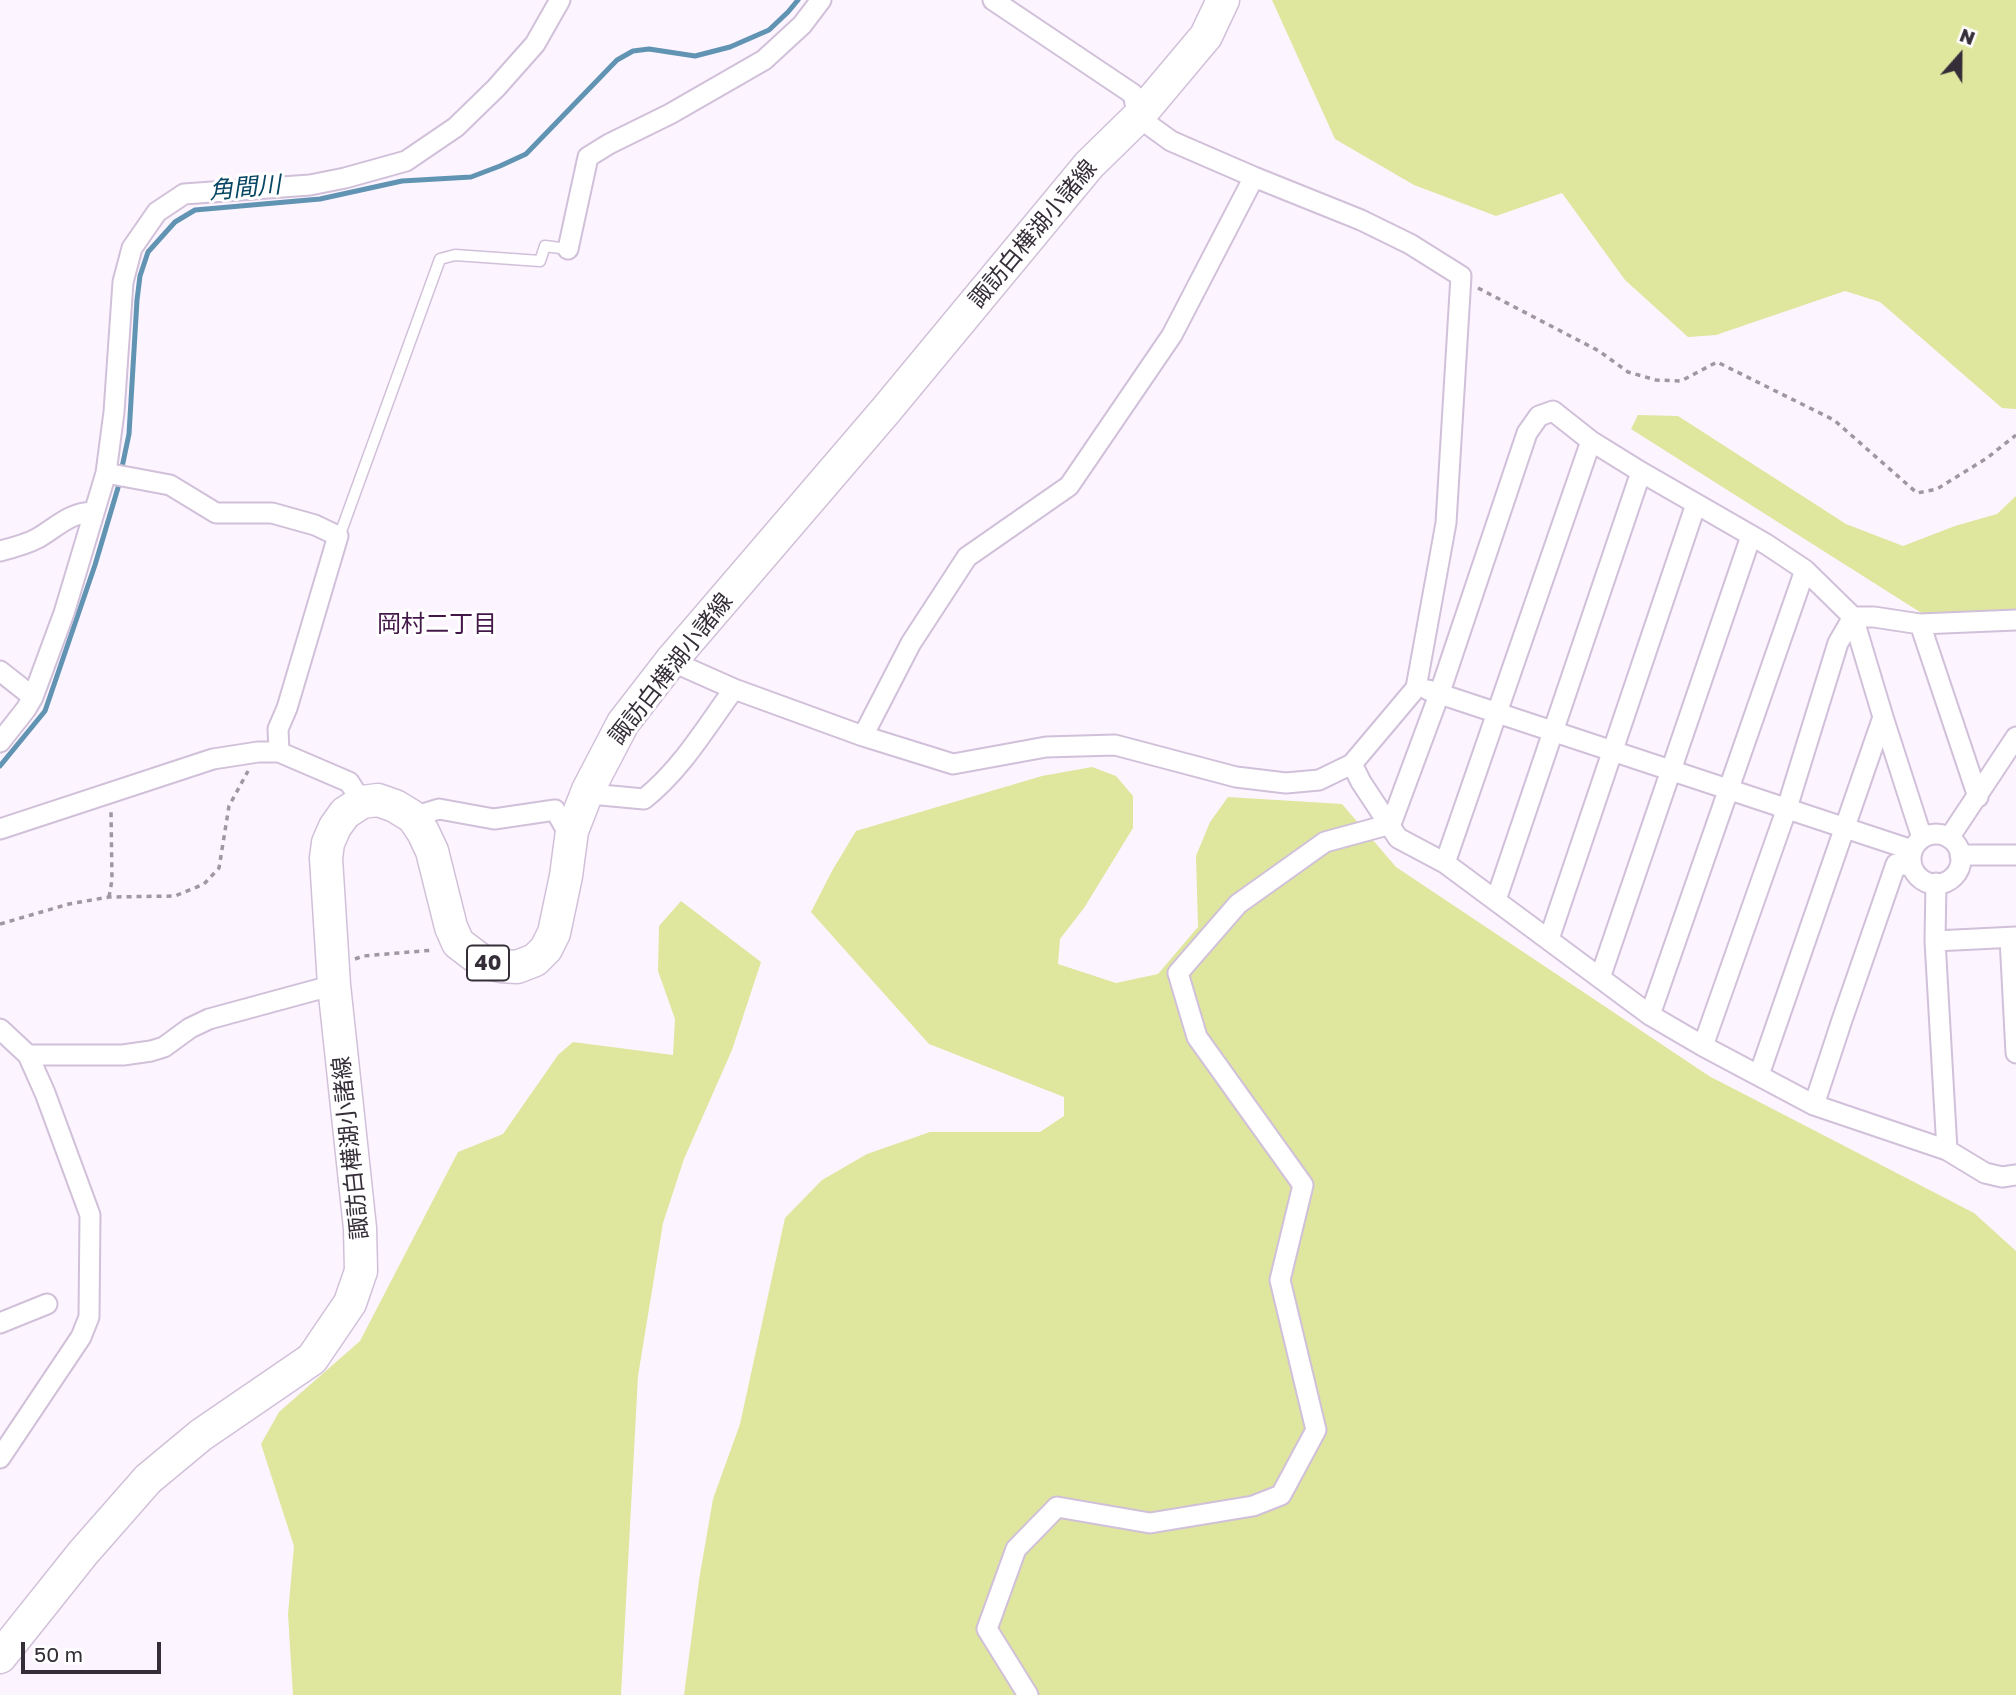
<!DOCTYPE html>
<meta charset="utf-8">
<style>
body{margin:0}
#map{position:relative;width:2016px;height:1695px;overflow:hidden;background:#fcf4ff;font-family:"Golos Text",sans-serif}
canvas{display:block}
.north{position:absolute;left:1925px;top:21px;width:70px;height:70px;-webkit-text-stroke:5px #fff;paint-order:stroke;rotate:21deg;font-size:19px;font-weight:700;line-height:28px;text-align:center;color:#352e38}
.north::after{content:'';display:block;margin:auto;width:24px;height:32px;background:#352e38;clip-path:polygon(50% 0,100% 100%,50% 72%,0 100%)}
.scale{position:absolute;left:21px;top:1642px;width:140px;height:32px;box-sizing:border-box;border:4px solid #352e38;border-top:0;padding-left:9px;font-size:21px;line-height:24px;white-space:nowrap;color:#352e38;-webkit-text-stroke:5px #fff;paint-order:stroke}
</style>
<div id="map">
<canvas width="2016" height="1695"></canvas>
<div class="north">N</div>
<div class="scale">50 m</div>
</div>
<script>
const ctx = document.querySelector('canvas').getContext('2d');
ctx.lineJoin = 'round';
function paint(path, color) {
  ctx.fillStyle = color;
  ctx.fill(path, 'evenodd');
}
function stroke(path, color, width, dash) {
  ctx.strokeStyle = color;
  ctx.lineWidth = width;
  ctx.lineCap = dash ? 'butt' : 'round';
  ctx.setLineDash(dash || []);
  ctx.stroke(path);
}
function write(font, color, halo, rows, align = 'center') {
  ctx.font = font + ' "Golos Text","Noto Sans JP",sans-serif';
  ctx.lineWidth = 6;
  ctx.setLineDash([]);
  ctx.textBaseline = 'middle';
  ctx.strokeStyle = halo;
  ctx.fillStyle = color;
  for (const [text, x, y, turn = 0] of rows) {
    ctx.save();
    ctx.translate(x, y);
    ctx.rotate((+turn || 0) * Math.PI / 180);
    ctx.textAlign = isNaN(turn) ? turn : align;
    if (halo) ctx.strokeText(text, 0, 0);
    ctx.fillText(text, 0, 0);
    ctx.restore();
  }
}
const green = new Path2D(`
 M1272,0H2016V409L2002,408L1880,302L1845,291L1716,335L1688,337L1625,280L1562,193L1496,216L1414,185L1335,139Z
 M1638,415L1678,416L1846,524L1903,546L1955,526L1997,514L2016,496V625L2010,628L1923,614L1631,429Z
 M1092,767L1116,776L1133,796V828L1084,908L1060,939L1058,964L1116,983L1158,974L1198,927L1196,856L1210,822L1228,797L1342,804L1396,867L1709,1076L1974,1213L2016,1251V1695H684L699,1580L713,1499L740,1424L785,1218L822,1180L867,1154L930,1132H1040L1064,1116V1097L929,1044L811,912L832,871L856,831L1042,776Z
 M681,901L761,962L732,1050L684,1159L663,1223L638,1376L621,1695H293L288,1614L294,1546L261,1444L279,1412L360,1341L458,1152L503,1134L558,1055L573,1042L673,1055L675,1019L658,971L659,926Z`);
const stream = new Path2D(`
 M121,472L129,434L137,300L140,276L148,252L175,222L195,210L320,199L402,181L471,177L500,166L526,154L617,60L633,51L649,49L695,56L730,47L769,30L788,12L798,0
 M0,766L45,711L95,565L120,481`);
const path = new Path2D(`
 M1478,288L1599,351L1628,372L1656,380L1681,381L1717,362L1834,420L1917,493L1937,489L1987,458L2016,435
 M109,897L112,880L111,811
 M0,924L69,904L109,897L175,896L204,884L219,868L229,806L248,771
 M355,959L363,956L434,950`);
const lane = new Path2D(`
 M339,537L440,259L455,255L540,261L545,246L568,249`);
const street = new Path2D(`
 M568,249L588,157L609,144L670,114L764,60L802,25L821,0
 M106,473L170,485L216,513H272L315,525L338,536L287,708L278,729L279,752
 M0,551C12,548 27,544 38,538C57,527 70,512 94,512
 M1853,617H1874L1920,624L2016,620
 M1920,624L1978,797
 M671,661L734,689L863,736L953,764L1046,747L1115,745L1236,777L1286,783L1319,780L1352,764L1416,688L1446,523L1461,276L1410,244L1361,220L1254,177L1171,141L1138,117L1133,94L993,0
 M0,671L33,697
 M1428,690L1912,850
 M863,736L911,643L967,557L1069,486L1172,335L1254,177
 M0,742L26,709L33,697L64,613L106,473L114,412L123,282L132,248L157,212L184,194L310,185L345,178L406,161L456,127L496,88L535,44L560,0
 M1352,764L1361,782L1398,838L1445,863L1650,1015L1703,1046L1814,1105L1947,1150L1985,1173L2002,1177L2016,1175
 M601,795L644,799C681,770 706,727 734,689
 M413,817L439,809L494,819L555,810L563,824L572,831
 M0,829L213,759L258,752H279L349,782L362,802
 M1911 859a25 25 0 1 1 50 0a25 25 0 1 1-50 0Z
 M1949,838L2016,737
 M1960,855H2016
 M1445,863L1591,441
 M1936,883L1935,941L1947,1150
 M1496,900L1641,472
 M2010,938L2016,1053
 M1549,939L1696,504
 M1935,941L2016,937
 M1600,978L1751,536
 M1650,1015L1805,570
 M0,1029L28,1055L45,1093L90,1215L89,1317L81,1337L0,1458
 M1703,1046L1787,808L1838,643L1853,617
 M28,1055H123L151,1051L164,1047L190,1028L209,1019L334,985
 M1759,1075L1883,717
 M1814,1105L1842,1020L1896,864L1912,866
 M0,1323L47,1304
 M1028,1695L987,1629L1016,1549L1057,1507L1150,1523L1253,1506L1281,1495L1316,1430L1280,1280L1303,1185L1197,1037L1178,973L1238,904L1325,842L1391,824L1440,692L1527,433L1539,416L1553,411L1591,441L1641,472L1766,544L1805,570L1853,617L1883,717L1922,838`);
const primary = new Path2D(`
 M0,1657L83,1553L148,1479L201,1435L312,1359L350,1303L361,1271L360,1228L334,985L326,858L328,843L335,827L345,813L362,802L378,800L395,806L413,817L423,832L432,851L451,927L458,943L483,962L501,966L517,967L535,960L546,949L554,933L566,876L572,831L588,790L623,723L671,661L887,409L1089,165L1138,117L1206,36L1223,0`);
const shields = [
 [488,963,42]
];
const shieldNames = [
 ["40",488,963]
];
const streetNames = [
 ["諏訪白樺湖小諸線",1033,234,-50],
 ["諏訪白樺湖小諸線",671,669,-52],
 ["諏訪白樺湖小諸線",351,1148,-96]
];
const waterNames = [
 ["角間川",245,188,-5]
];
const neighbourhoodNames = [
 ["岡村二丁目",437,624]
];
paint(green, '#dfe69d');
stroke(stream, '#6193b3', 5);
stroke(lane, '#d1c0d9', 13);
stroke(street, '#d1c0d9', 23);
stroke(primary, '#d1c0d9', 35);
stroke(path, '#9f97a2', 3.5, [5, 5]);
stroke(lane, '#fff', 10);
stroke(street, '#fff', 19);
stroke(primary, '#fff', 32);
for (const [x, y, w] of shields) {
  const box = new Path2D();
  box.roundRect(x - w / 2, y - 17.5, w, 35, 5);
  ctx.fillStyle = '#fff';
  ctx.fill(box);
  stroke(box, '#352e38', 2);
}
write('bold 21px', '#352e38', null, shieldNames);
write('23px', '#352e38', '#fff', streetNames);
write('italic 24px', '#084763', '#fff', waterNames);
write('24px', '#441749', '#fff', neighbourhoodNames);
</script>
